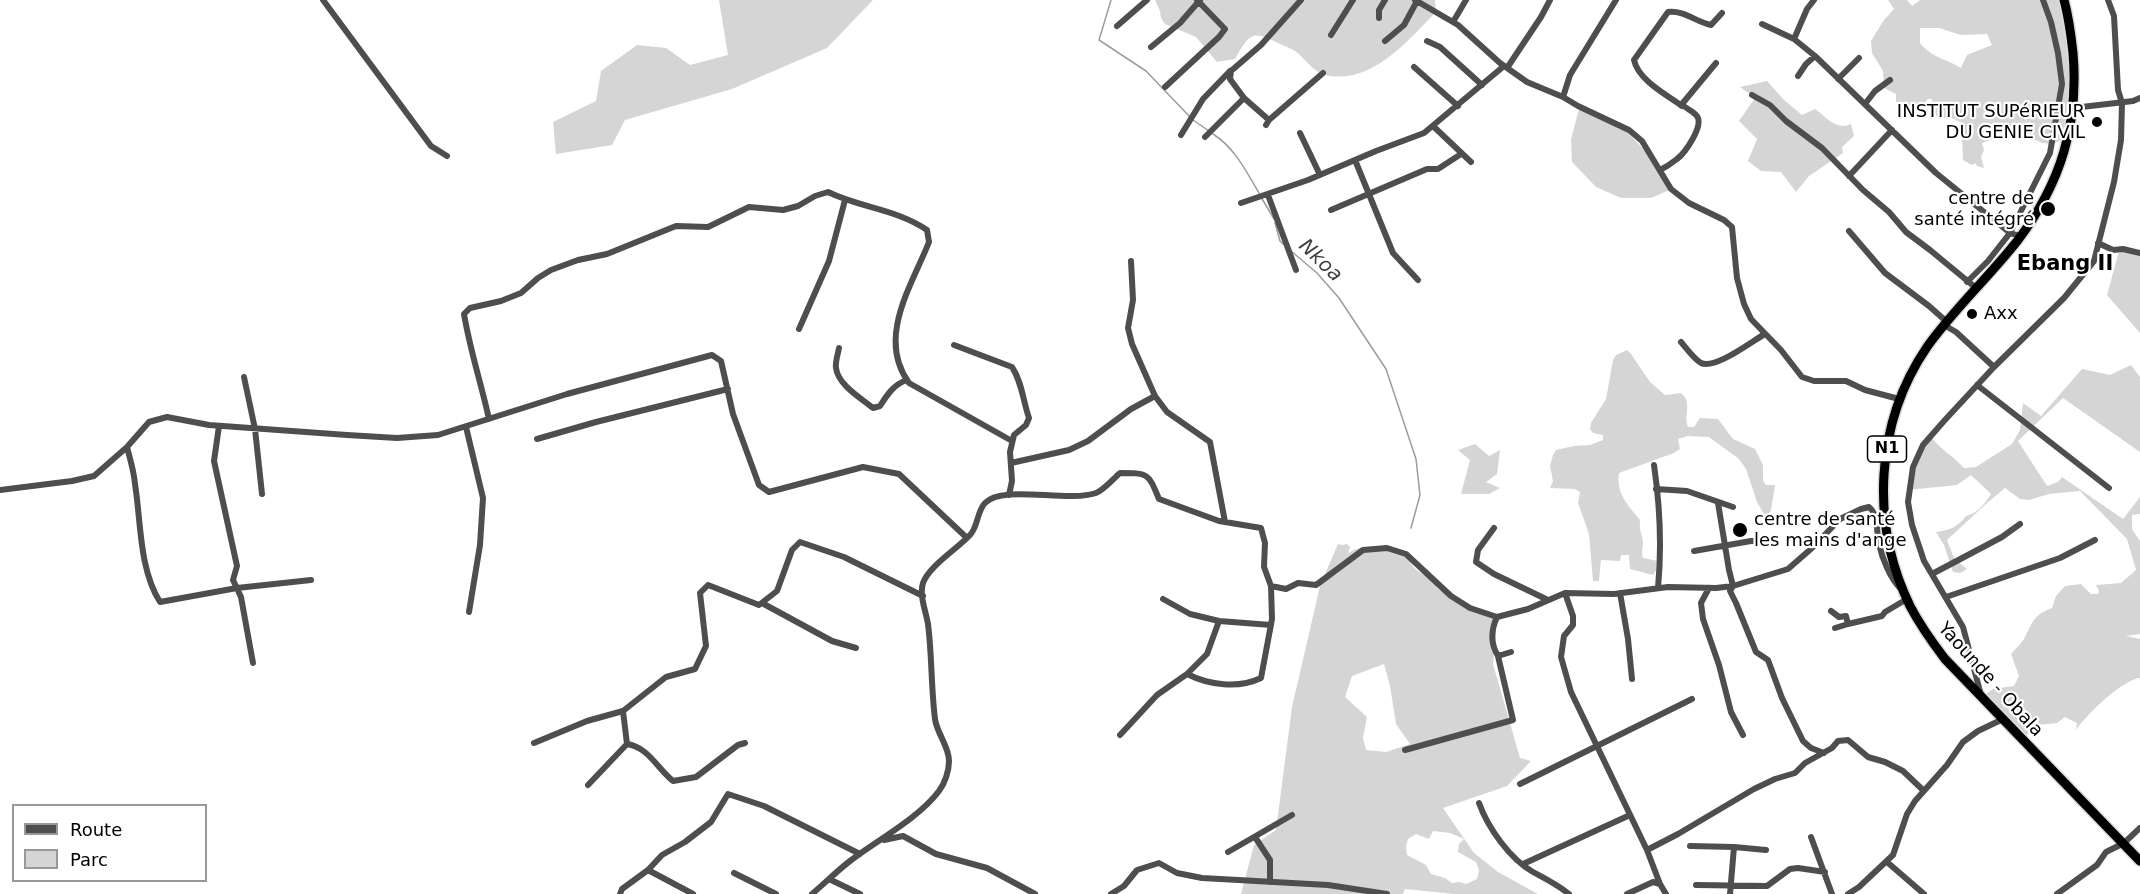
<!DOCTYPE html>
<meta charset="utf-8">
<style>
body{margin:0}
#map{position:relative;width:2140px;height:894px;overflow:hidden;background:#fff;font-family:"DejaVu Sans",sans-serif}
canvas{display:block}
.legend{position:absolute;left:12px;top:804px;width:195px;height:78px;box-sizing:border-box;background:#fff;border:2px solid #999;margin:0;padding:8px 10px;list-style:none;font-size:18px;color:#000}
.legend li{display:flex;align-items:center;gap:12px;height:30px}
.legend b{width:30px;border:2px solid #999}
</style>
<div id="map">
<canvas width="2140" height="894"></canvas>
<ul class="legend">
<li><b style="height:8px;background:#4e4e4e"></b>Route</li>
<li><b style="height:16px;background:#d5d5d5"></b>Parc</li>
</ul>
</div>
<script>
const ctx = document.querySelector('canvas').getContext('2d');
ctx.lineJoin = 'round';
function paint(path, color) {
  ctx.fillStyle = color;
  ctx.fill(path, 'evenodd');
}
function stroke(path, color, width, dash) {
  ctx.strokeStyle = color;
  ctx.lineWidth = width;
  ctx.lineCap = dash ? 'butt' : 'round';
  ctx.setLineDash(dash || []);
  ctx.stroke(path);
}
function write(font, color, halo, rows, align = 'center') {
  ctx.font = font + ' "DejaVu Sans",sans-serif';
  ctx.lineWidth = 4.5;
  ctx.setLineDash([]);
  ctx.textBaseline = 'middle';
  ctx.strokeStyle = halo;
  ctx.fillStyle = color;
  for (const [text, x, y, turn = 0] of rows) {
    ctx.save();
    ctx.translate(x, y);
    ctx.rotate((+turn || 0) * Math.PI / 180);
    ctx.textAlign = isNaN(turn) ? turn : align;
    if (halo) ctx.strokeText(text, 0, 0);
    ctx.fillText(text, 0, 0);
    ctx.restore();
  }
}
const green = new Path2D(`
 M719,0H873L827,48L732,89L625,120L612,145L556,154L553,122L596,101L601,71L637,45L666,48L690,65L728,55Z
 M1155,0H1435L1436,12C1408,40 1375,82 1330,76C1316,74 1309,64 1300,55C1295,50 1287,47 1280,44C1253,30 1250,32 1235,59L1217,62L1196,37L1165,24L1161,18L1160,11Z
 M1888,0H1907L1912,6L1920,0H2065L2074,61L2068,135L2054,144L2042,143L2027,136L2013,135L2002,124L1992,125L1993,139L1982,143L1984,150L1981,157L1984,168L1977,166L1975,163L1972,165L1963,160L1962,139L1964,124L1954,119L1937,117L1932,107V99H1928C1920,108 1906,108 1896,102V94L1884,88L1883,71L1872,53L1871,41L1884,20L1894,9ZM1920,28H1939L1961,35L1987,34L1992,45L1967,55L1961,68C1945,58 1932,58 1920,43Z
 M1767,81L1784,100L1802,115L1815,109C1826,117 1837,131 1851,124L1854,136L1842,147L1843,153L1809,176L1796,192L1781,172L1761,171L1748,161L1757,139L1739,121L1755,98L1740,87Z
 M1579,109L1627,132L1653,159L1672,189L1651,198H1621L1596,187L1572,162L1571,139Z
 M2119,251L2140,256V333L2107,295Z
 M1627,350L1631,354L1650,382L1665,395L1681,393C1693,403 1683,415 1688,427H1694L1700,418L1718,419L1733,439L1755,449L1763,465V481L1766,485H1775L1771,510L1766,518L1757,502L1746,469L1739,459L1709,437L1688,436L1678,439L1680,449L1674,453L1619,473C1616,494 1628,505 1640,520C1639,532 1642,533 1643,542C1643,548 1641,552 1643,558L1658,561L1659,566L1653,575L1630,569L1629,555H1621L1620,561L1601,560L1599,581H1593L1589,534L1578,503L1580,492L1575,489L1550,488L1553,481L1550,466L1553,455L1556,450L1574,446L1590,445L1603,440V435L1593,433L1590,429L1591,423L1606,399L1613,360L1616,355Z
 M2131,365L2140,377V452L2063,398L2018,441L2047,486L2058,482L2062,477L2123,519L2140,497V514L2132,515V529L2140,541V634L2126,636L2140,639V678C2123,679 2086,715 2076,730L2077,723L2065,717L2057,723L2038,725L2021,740L1981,698L1993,689L2014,686L2019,676L2011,654C2015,649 2021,644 2024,639C2033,622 2032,616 2052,608L2056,596L2065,586L2081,584L2091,594H2098L2099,591L2096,585L2121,583L2136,570L2127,539L2080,491L2049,494L2029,500L2020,499L2005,488L1987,503L1947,540L1954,558L1967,569L1960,573L1953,572L1944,545L1936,532C1950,530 1958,527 1966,516C1977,514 1985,503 1991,494L1971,475L1957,485L1908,490L1921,449L1930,436C1941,450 1952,455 1964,468L1976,467L2012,444L2020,430L2023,403L2041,416L2082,369L2110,375Z
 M1475,444L1489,456L1500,450L1497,474L1486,482L1500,488L1489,494H1461L1470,460L1458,450Z
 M1338,544L1342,545L1347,544L1350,547L1348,554C1361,541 1396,548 1409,560C1411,562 1412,566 1414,568C1420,573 1428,576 1435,580L1437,588L1469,609L1497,616L1493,664L1520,758L1531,761L1507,786L1443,808L1474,853L1498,872L1538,894H1454L1405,889L1403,894H1241L1254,845L1276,830L1292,707L1320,586ZM1384,664L1390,686L1396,724L1410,744L1386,752L1366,750L1363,738L1367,717L1345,697L1352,676ZM1433,831L1450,833L1464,839L1459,844L1458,852L1476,862L1479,870L1477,879L1466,884L1459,882L1452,883L1445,878L1431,874L1426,865L1407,855L1406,846L1408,839L1416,834L1429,839Z`);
const stream = new Path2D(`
 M1111,0L1099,40L1146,71L1190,117
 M1193,120L1209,131
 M1213,134C1235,148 1246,171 1259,193
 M1261,197L1274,219
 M1275,223L1280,241L1283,244
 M1291,251L1317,273L1339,298L1386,369L1416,459L1420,495L1411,528`);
const minor = new Path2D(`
 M323,0L431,146L447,156
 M1415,0L1458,25L1500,63L1527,82L1563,97L1578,106L1629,130L1642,141L1671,189L1689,203L1724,220L1732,227L1737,278L1744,304L1751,319L1781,350L1802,377L1814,381H1846L1865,390L1899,399
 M1379,18V10L1385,0
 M1453,22L1466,0
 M1762,24L1794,39L1815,56L1936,173L2010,233L2020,236
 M1117,26L1147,0
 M1331,35L1353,0
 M1794,39L1807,9L1814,0
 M1385,41L1404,25L1417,1
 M1427,41L1440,47L1482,85
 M1151,47L1180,23L1200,0
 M1414,67L1458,106
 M1507,68L1541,17L1550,0
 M1798,76L1806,64L1815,56
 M1838,79L1859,58
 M1165,87L1219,37L1225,29L1197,0
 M1752,95L1770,105L1786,121L1822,148L1863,190L1889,212L1906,232L1930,250L1976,288
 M1563,97L1570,75L1616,0
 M1865,104L1875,91L1890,80
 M1682,106C1667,95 1638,80 1634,60L1668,12C1684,10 1696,22 1711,25L1722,13
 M2073,108L2133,101L2140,98
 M1269,120L1244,98L1230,79L1231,71L1261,45L1301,0
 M1266,125L1269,120L1323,73
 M1433,126L1471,162
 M1300,133L1320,175
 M1181,135L1203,99L1230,71
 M1205,137L1244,98
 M1355,160L1393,253L1418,280
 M1660,170C1666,167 1672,163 1677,159C1685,153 1704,126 1697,116C1693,111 1686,109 1682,104L1716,63
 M1849,176L1892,130
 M1268,195L1296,270
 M1241,203L1308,180L1376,151L1424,133L1504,66
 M1331,210L1427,169H1438L1461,154
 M1849,231L1885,273L1929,306L1947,322
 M2098,243L2113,250L2123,249L2140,253
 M1131,261L1133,300L1128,328L1132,344L1155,396L1167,412L1210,442L1225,522
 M1967,282L1988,261L2010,233L2050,153L2062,84L2058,53L2051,22L2043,0
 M1944,325L1956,332L1994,367
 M799,329L829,261L845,200
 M1681,342C1687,349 1694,359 1701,363C1715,370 1752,341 1765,334
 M954,345L1012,367C1022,382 1023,401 1029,418L1026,425L1014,435L1010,452L1012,481L1009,495
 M839,348C838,354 835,362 836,368C838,385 861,398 873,408L880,406C887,395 894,384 907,380
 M244,377L255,429L262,494
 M1977,385L2109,488
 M489,419C481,383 470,350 464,314L470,308L501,301L521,293L538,278L551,270L578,260L607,254L676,226L708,227L749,207L783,210L798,206L815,196L828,192C861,208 896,209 927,230L929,242C912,285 876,338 909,383L1012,441
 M219,426L214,461L237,566L233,580L241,597L253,663
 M466,427L483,498L480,545L469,612
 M537,439L596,422L728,389
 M127,447C130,459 134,471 135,484C141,521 139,569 160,602L237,588L311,580
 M1011,463L1069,450L1088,441L1131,409L1155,396
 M1654,465C1660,506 1662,546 1658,588
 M1656,489L1687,491L1733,507
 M0,490L72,481L94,476L127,447L149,422L167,417L209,425L347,435L397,438L438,435L567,394L712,355L721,361L733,414L759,485L769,492L863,467L899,474L967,538
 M1718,503L1729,570L1733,586L1730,591L1736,603L1756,652L1768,660L1782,698L1803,741L1811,748L1824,753
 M1494,528L1478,550L1476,562L1494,574L1548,600
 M1694,551L1751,541H1765
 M1932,574L2002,537L2020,524
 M1709,588L1701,603L1703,619L1719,665L1731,712L1743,735
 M1565,593L1573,616V625L1564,636L1561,657L1571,692L1647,850L1660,884
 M1620,593L1628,639L1632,679
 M1946,597L2060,558L2095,540
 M1163,599L1190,614L1219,621L1271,625
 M762,603L832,641L856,648
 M1831,611L1839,617L1846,616L1848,624L1882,616L1885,612L1907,599
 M1497,617C1491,630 1490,643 1498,656L1511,652
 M1835,628L1848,624
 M1187,674C1209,685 1238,689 1261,678L1272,619L1271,586
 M1981,695L1963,627L1924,561L1912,525L1908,502L1913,467L1923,445L1944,421L1994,367L2064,298L2094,261L2114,182L2121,140L2122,103L2118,90L2114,16L2108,0
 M623,711L627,744
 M1120,735L1157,695L1187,674L1207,654L1219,621
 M534,743L587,721L623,711L666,677L695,669L706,646L700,593L708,585L759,605L777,591L792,550L800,542L844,557L923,596
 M1405,750L1513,720L1498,656
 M1520,784L1692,699
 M588,785L627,744C648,747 657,768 673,781L696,777L738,745L745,743
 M1479,803C1488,828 1510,859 1533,872C1546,879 1558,885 1569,894
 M1255,837L1270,860V882
 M1811,837L1832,894
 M884,840L903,836L936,854L987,868L1035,894
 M1690,846L1734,847L1766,850
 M1647,850L1678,834L1754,789L1775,779L1795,773L1805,763L1832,748L1838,741L1848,740L1868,757L1885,762L1903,771L1924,791
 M1228,852L1292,815
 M1887,862L1924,894
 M1523,864L1630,815
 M648,870L693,894
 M734,873L776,894
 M829,879L860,894
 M1696,885L1767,886L1790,869L1798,868L1825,872
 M620,894L622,889L648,870L662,855L685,842L711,822L728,794L764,806L860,854
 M812,894C825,883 837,871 850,861C876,841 919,818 939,791C945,783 949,771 949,761C949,746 937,734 935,719C931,687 932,655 928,624C926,612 919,595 923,583C929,566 957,549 970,535C978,527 977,511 985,503C1003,484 1067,503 1096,493C1104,490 1113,479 1120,473C1149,473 1148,473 1159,499L1219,521L1261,528L1265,543L1264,567L1271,586L1286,589L1298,583L1316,585L1363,550L1387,548L1406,554L1451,596L1470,608L1497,617L1528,609L1565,593L1614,594L1668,587L1716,588L1733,586L1788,569L1812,548L1840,519L1861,509L1869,507C1879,515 1876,532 1879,544C1882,558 1890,578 1900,588
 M1111,894L1124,886L1137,870L1159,863L1177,873L1202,878L1328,885L1387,894
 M1627,894L1653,882L1660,884L1666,894
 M1730,894L1734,847
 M1848,894L1859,887L1893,855L1907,814L1915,801L1947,765L1963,742L1978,731L2001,720
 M2057,894L2097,865L2106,852L2124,843L2140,828`);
const highway = new Path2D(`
 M2064,0C2069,18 2071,35 2073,53C2079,124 2061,183 2018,240C1989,277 1954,309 1927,347C1875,423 1870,524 1910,606C1920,625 1932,642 1945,659L2140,861`);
const markers = [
 [2097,122,6,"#000"],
 [2048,209,8,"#000"],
 [1972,314,6,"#000"],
 [1740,530,8,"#000"]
];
const shields = [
 [1887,449,39]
];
const shieldNames = [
 ["N1",1887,449]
];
const poiNames = [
 ["INSTITUT SUPéRIEUR",2085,112],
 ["DU GENIE CIVIL",2085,133],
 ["centre de",2034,199],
 ["santé intégré",2034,220],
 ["Axx",1984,314,"left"],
 ["centre de santé",1754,520,"left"],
 ["les mains d'ange",1754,541,"left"]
];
const streetNames = [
 ["Yaounde - Obala",1990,680,48]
];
const waterNames = [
 ["Nkoa",1320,261,44]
];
const quarterNames = [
 ["Ebang II",2065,265]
];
paint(green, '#d5d5d5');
stroke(stream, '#9c9c9c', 1.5);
stroke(highway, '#dbdbdb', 12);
stroke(minor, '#4e4e4e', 6);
stroke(highway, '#000', 9);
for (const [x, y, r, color] of markers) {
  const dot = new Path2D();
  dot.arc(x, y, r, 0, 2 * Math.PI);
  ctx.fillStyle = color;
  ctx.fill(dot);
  stroke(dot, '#fff', 2);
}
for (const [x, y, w] of shields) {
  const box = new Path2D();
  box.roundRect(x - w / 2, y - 13, w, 26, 4.5);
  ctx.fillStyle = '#fff';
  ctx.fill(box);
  stroke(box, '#000', 1.5);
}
write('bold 16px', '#000', null, shieldNames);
write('18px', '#000', '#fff', poiNames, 'right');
write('18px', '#000', '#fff', streetNames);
write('italic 20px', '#3d3d3d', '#fff', waterNames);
write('bold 21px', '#000', '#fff', quarterNames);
</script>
